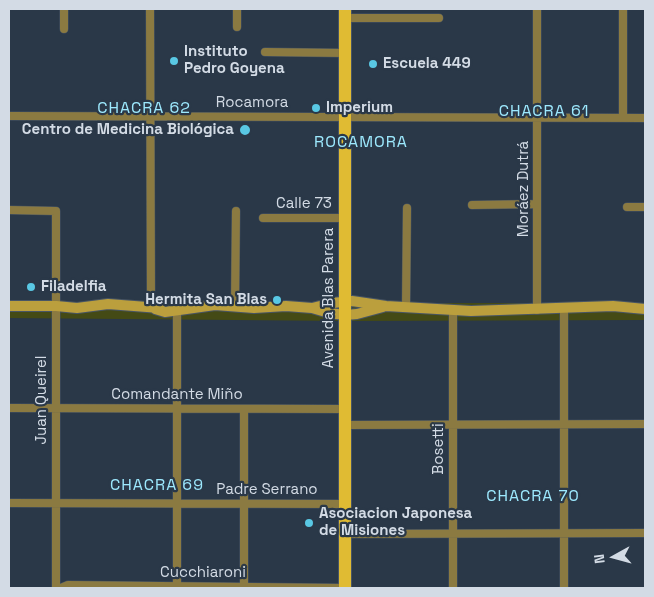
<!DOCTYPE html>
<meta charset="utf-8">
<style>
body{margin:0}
#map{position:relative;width:654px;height:597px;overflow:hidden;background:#2a3848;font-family:"Space Grotesk",sans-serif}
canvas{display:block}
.frame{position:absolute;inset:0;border:10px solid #d3dbe5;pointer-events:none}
.north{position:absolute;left:589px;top:532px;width:50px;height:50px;-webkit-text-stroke:4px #2a3848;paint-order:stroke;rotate:263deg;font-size:14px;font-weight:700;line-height:20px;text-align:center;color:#d3dbe5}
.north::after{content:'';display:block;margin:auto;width:18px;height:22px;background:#d3dbe5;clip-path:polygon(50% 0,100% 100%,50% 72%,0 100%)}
</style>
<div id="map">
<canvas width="654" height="597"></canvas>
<div class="frame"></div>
<div class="north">N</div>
</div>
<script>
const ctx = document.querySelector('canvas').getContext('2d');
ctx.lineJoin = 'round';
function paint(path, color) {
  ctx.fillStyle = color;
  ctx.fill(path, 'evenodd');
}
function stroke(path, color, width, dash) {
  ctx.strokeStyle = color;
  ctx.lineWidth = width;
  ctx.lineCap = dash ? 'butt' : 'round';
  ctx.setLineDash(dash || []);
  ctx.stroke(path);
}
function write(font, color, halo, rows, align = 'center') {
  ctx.font = font + ' "Space Grotesk",sans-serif';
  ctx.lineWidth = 4.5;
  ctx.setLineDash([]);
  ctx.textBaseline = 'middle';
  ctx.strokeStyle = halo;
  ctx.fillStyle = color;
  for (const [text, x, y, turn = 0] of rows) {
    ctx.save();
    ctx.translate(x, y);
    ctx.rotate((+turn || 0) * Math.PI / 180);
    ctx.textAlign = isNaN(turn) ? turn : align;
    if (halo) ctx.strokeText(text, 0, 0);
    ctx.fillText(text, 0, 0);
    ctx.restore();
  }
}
const green = new Path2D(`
 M9,300L56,303H645V320L345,321L9,318Z`);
const minor = new Path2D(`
 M150,9L151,308
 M345,18H439
 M237,27V9
 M64,29V9
 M265,52L345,53
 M9,116L645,118
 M623,118V9
 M472,205L537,204
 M627,207H645
 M9,210L56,211V588
 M263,218H345
 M235,306L236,211
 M406,307L407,208
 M564,308V588
 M453,310V588
 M537,310V9
 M9,408L345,409
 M345,425L645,424
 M9,503L345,504
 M345,534L645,533
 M61,588L68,585L345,588
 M177,588V309
 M244,588V409`);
const secondary = new Path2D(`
 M9,306H56L77,308L108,304L160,308
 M312,308L332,303L352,301L386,306L471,311L613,306L645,309
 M155,309L165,312L215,305L254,308L286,306L312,308L329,313L345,315L357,314L383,307`);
const primary = new Path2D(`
 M345,588V9`);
const markers = [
 [174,61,5,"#59c8e4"],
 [373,64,5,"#59c8e4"],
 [316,108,5,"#59c8e4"],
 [245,130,6,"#59c8e4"],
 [31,287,5,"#59c8e4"],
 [277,300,5,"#59c8e4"],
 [309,523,5,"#59c8e4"]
];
const poiNames = [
 ["Instituto",184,52],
 ["Pedro Goyena",184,69],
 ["Escuela 449",383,64],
 ["Imperium",326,108],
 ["Centro de Medicina Biológica",234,130,"right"],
 ["Filadelfia",41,287],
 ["Hermita San Blas",267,300,"right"],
 ["Asociacion Japonesa",319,514],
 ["de Misiones",319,531]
];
const streetNames = [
 ["Rocamora",252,103],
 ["Moráez Dutrá",524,189,-90],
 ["Calle 73",304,204],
 ["Avenida Blas Parera",329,298,-90],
 ["Comandante Miño",177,395],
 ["Juan Queirel",42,400,-90],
 ["Bosetti",439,449,-90],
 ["Padre Serrano",267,490],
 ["Cucchiaroni",203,573]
];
const neighbourhoodNames = [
 ["CHACRA 62",144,109],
 ["CHACRA 61",544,112],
 ["ROCAMORA",361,143],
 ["CHACRA 69",157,486],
 ["CHACRA 70",533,497]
];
paint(green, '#444a15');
stroke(minor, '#485564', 9);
stroke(secondary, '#485564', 12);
stroke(primary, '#485564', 14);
stroke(minor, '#8b7a41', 8);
stroke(secondary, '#bb9f3d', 10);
stroke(primary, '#e0bb33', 12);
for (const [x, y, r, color] of markers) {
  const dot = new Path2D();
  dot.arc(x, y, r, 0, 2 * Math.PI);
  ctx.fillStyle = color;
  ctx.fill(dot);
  stroke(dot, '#2a3848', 2);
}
write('bold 15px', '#d3dbe5', '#2a3848', poiNames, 'left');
write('15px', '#d3dbe5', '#2a3848', streetNames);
ctx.letterSpacing = '1px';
write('16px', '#9de9fe', '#2a3848', neighbourhoodNames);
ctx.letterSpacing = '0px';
</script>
